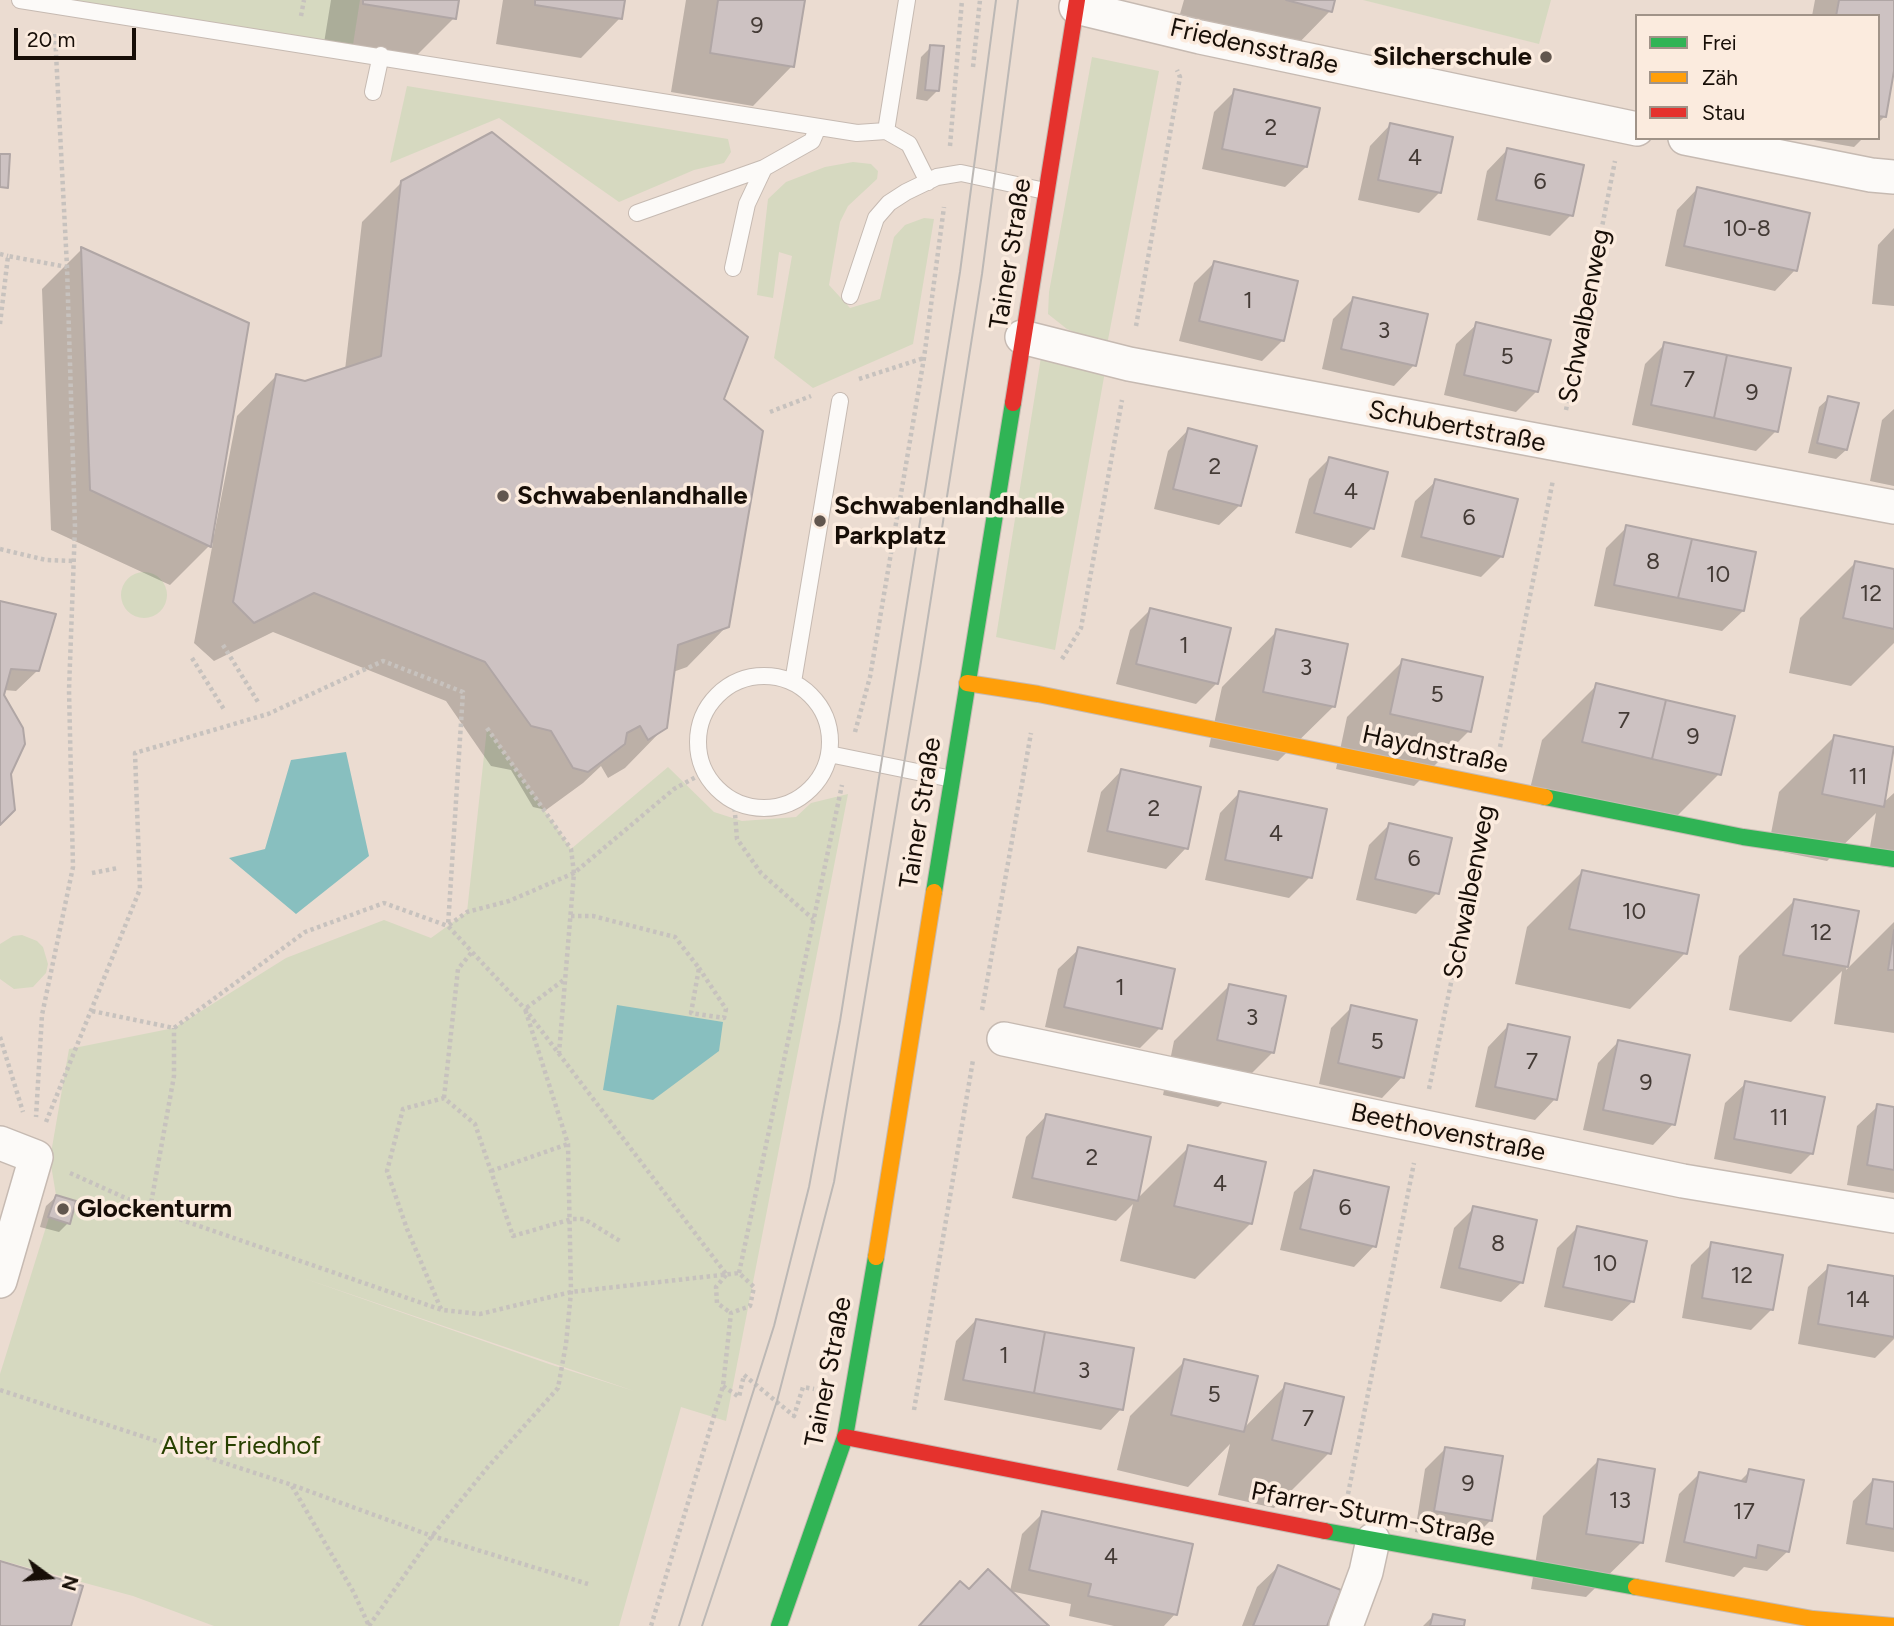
<!DOCTYPE html>
<html>
<head>
<meta charset="utf-8">
<style>
	body { margin:0 }
	#map { position:relative; width:1894px; height:1626px; overflow:hidden; background:#ebdcd1; font-family:Figtree,sans-serif }
	canvas { display:block }
	.legend { position:absolute; left:1635px; top:14px; width:245px; height:126px; box-sizing:border-box; background:#fbebde; border:2px solid #a09388; margin:0; padding:9px 12px; list-style:none; font-size:21px; color:#170e07 }
	.legend li { display:flex; align-items:center; gap:14px; height:35px }
	.legend b { width:35px; border:2px solid #a09388 }
	.north { position:absolute; left:14px; top:1542px; width:70px; height:70px; -webkit-text-stroke:5px #fbebde; paint-order:stroke; rotate:106deg; font-size:19px; font-weight:700; line-height:28px; text-align:center; color:#170e07 }
	.north::after { content:''; display:block; margin:auto; width:24px; height:32px; background:#170e07; clip-path:polygon(50% 0,100% 100%,50% 72%,0 100%) }
	.scale { position:absolute; left:14px; top:28px; width:122px; height:32px; box-sizing:border-box; border:4px solid #170e07; border-top:0; padding-left:9px; font-size:21px; line-height:24px; white-space:nowrap; color:#170e07; -webkit-text-stroke:5px #fbebde; paint-order:stroke }
</style>
</head>
<body>
<div id="map">
<canvas width="1894" height="1626"></canvas>
<ul class="legend">
<li><b style="height:9px;background:#30b455"></b>Frei</li>
<li><b style="height:9px;background:#ff9f0a"></b>Zäh</li>
<li><b style="height:9px;background:#e5322d"></b>Stau</li>
</ul>
<div class="north">N</div>
<div class="scale">20 m</div>
</div>
<script>
const c = document.querySelector('canvas').getContext('2d');
c.lineJoin = 'round';
function fillPath(path, color) {
  c.fillStyle = color;
  c.fill(path, 'evenodd');
}
function shape(rows) {
  const path = new Path2D();
  for (const r of rows) {
    if (r.length === 3) {
      path.moveTo(r[0] + r[2], r[1]);
      path.arc(r[0], r[1], r[2], 0, 2 * Math.PI);
      continue;
    }
    path.moveTo(r[0], r[1]);
    for (let i = 2; i < r.length; i += 2) path.lineTo(r[i], r[i + 1]);
  }
  return path;
}
function trace(path, color, width, dash) {
  c.strokeStyle = color;
  c.lineWidth = width;
  c.lineCap = dash ? 'butt' : 'round';
  c.setLineDash(dash || []);
  c.stroke(path);
}
function drawText(font, color, halo, rows, align = 'center') {
  c.font = font + ' Figtree,sans-serif';
  c.lineWidth = 7;
  c.setLineDash([]);
  c.textBaseline = 'middle';
  c.strokeStyle = halo;
  c.fillStyle = color;
  for (const [text, x, y, turn = 0] of rows) {
    c.save();
    c.translate(x, y);
    c.rotate((+turn || 0) * Math.PI / 180);
    c.textAlign = isNaN(turn) ? turn : align;
    if (halo) c.strokeText(text, 0, 0);
    c.fillText(text, 0, 0);
    c.restore();
  }
}
fillPath(shape([
	[19,0,360,0,352,51],
	[1363,0,1551,0,1539,44],
	[1092,57,1159,71,1107,345,1067,329,1048,314,1049,292],
	[407,86,728,139,731,152,724,163,694,170,619,202,499,118,390,163],
	[853,162,871,164,878,171,877,179,848,206,840,222,829,285,850,308,880,299,894,237,905,225,924,218,934,219,913,344,813,388,774,358,792,256,779,252,773,298,757,295,768,199,786,182,825,167],
	[1042,351,1106,366,1055,650,996,637],
	[144,595,23],
	[487,728,571,849,668,767,714,812,742,821,796,817,811,803,848,794,726,1421,681,1407,619,1626,214,1626,133,1596,0,1560,0,1374,56,1195,50,1159,69,1049,174,1028,286,958,384,920,431,938,467,912],
	[303,1278,634,1391,549,1364],
	[22,935,37,941,43,947,48,964,46,973,33,987,14,989,0,979,0,944,13,936]
]), '#d6d9c0');
fillPath(shape([
	[346,752,369,856,296,914,229,858,265,849,291,760],
	[617,1005,723,1022,719,1051,653,1100,603,1090]
]), '#88bfbf');
fillPath(shape([
	[331,0,457,0,454,18,414,58,324,43],
	[503,0,623,0,620,18,581,58,496,44],
	[686,0,803,0,792,66,753,106,671,92],
	[1184,0,1333,0,1330,11,1291,51,1178,21],
	[1815,0,1894,0,1894,61,1884,117,1878,123,1878,16,1812,16],
	[931,47,937,91,927,101,916,99,921,57],
	[1235,91,1306,167,1285,187,1202,169,1214,112],
	[1390,125,1440,192,1419,213,1358,200,1370,146],
	[1802,138,1863,138,1854,147],
	[1507,150,1571,215,1550,236,1477,220,1487,171],
	[402,182,722,400,727,626,687,667,673,672,665,727,625,768,608,778,601,766,583,783,546,810,533,807,511,770,491,766,446,701,273,632,214,661,194,643,213,542,170,585,51,530,42,289,82,249,211,534,214,535,237,416,276,376,305,383,345,370,362,222],
	[1697,189,1795,270,1775,291,1665,266,1677,210],
	[1894,228,1894,306,1872,304,1878,245],
	[1214,263,1282,341,1262,361,1179,341,1194,283],
	[1353,299,1414,365,1394,386,1322,369,1333,319],
	[1477,324,1537,391,1516,412,1444,395,1456,344],
	[1665,344,1776,431,1756,451,1632,425,1645,364],
	[1829,398,1846,450,1836,459,1808,453,1819,407],
	[1894,409,1894,486,1870,481,1882,420],
	[1188,430,1240,505,1219,525,1154,509,1168,451],
	[1329,459,1372,528,1351,548,1295,533,1309,479],
	[1436,481,1502,556,1481,577,1401,557,1415,501],
	[1627,527,1743,611,1722,631,1594,606,1606,548],
	[1855,563,1894,571,1894,643,1851,686,1789,673,1800,618],
	[0,603,37,671,16,691,4,690,10,773,0,824],
	[1150,610,1217,683,1196,704,1116,684,1130,630],
	[1277,631,1334,706,1278,761,1209,747,1222,687],
	[1403,661,1469,731,1414,786,1336,769,1347,717],
	[1597,685,1719,774,1664,829,1528,797,1542,740],
	[1834,737,1894,748,1883,803,1894,793,1894,868,1867,864,1876,813,1827,861,1768,849,1779,792],
	[1121,771,1186,848,1166,869,1087,852,1101,792],
	[1240,792,1310,877,1289,898,1205,880,1220,813],
	[1389,825,1437,893,1416,914,1356,900,1369,845],
	[1583,871,1685,953,1630,1009,1515,984,1527,927],
	[1794,901,1857,912,1846,970,1894,922,1894,1033,1834,1024,1842,971,1791,1022,1729,1010,1739,956],
	[1079,949,1160,1028,1140,1048,1045,1027,1058,969],
	[1229,986,1273,1052,1218,1107,1163,1095,1174,1041],
	[1352,1007,1402,1077,1382,1098,1319,1084,1331,1028],
	[1508,1026,1555,1099,1535,1120,1475,1107,1488,1047],
	[1618,1042,1673,1124,1653,1145,1583,1130,1598,1063],
	[1746,1083,1811,1154,1791,1174,1714,1159,1725,1103],
	[1878,1106,1894,1109,1894,1193,1847,1185,1857,1126],
	[1046,1116,1137,1199,1189,1147,1251,1223,1195,1279,1120,1261,1133,1204,1116,1221,1012,1198,1026,1137],
	[1315,1172,1374,1246,1354,1267,1280,1250,1294,1192],
	[56,1197,68,1223,59,1232,40,1227,46,1206],
	[1474,1208,1522,1282,1501,1302,1440,1288,1454,1228],
	[1577,1228,1633,1301,1612,1321,1544,1307,1557,1248],
	[1712,1244,1772,1309,1751,1330,1682,1318,1691,1265],
	[1829,1267,1894,1278,1894,1339,1875,1358,1798,1344,1808,1287],
	[976,1320,1121,1409,1101,1430,944,1400,956,1341],
	[1185,1361,1244,1428,1286,1385,1329,1453,1274,1508,1218,1495,1230,1444,1188,1487,1117,1470,1130,1416],
	[1446,1448,1490,1521,1470,1541,1415,1532,1425,1469],
	[1598,1461,1642,1542,1586,1597,1531,1589,1543,1516],
	[1750,1471,1788,1551,1767,1571,1744,1567,1734,1577,1665,1562,1679,1494,1700,1473,1739,1482],
	[1873,1480,1894,1484,1894,1552,1846,1544,1853,1501],
	[1043,1513,1175,1614,1164,1626,1114,1626,1069,1616,1071,1604,1010,1591,1022,1534],
	[1278,1567,1325,1626,1242,1626,1257,1587],
	[1433,1616,1462,1626,1423,1626]
]), '#0003');
const building = shape([
	[363,0,459,0,456,19,363,4,363,0],
	[535,0,625,0,622,19,535,5,535,0],
	[718,0,805,0,794,67,710,53,718,0],
	[1286,0,1335,0,1332,12,1286,0],
	[1839,0,1894,0,1894,71,1886,117,1878,116,1878,16,1836,16,1839,0],
	[930,45,944,46,939,91,925,90,930,45],
	[1234,89,1320,108,1307,167,1222,149,1234,89],
	[1390,123,1453,137,1441,193,1378,180,1390,123],
	[492,132,748,337,724,399,763,431,729,627,678,645,667,728,648,740,640,726,627,733,625,744,588,772,573,768,551,731,531,726,485,662,314,593,254,623,233,602,276,374,305,381,381,356,401,181,492,132],
	[1507,148,1584,165,1573,216,1496,200,1507,148],
	[0,154,10,154,8,188,0,187,0,154],
	[1697,187,1810,213,1797,271,1684,246,1697,187],
	[81,247,249,323,211,547,90,490,81,247],
	[1214,261,1298,281,1284,341,1199,321,1214,261],
	[1353,297,1428,314,1416,366,1341,349,1353,297],
	[1476,322,1551,340,1538,392,1464,375,1476,322],
	[1664,342,1727,355,1714,418,1651,405,1664,342],
	[1727,355,1791,368,1778,432,1714,418,1727,355],
	[1828,396,1859,403,1847,450,1817,443,1828,396],
	[1188,428,1257,446,1241,506,1173,489,1188,428],
	[1329,457,1388,472,1374,529,1314,513,1329,457],
	[1435,479,1518,499,1503,557,1421,537,1435,479],
	[1626,525,1692,539,1678,598,1614,585,1626,525],
	[1692,539,1756,552,1744,611,1678,598,1692,539],
	[1855,561,1894,569,1894,629,1843,618,1855,561],
	[0,601,56,614,39,671,11,669,4,695,23,728,25,744,11,774,15,810,0,825,0,601],
	[1150,608,1231,628,1218,684,1136,664,1150,608],
	[1276,629,1348,644,1335,707,1263,692,1276,629],
	[1402,659,1483,677,1471,732,1390,714,1402,659],
	[1596,683,1666,700,1652,759,1582,742,1596,683],
	[1666,700,1735,716,1721,775,1652,759,1666,700],
	[1834,735,1894,747,1884,807,1822,794,1834,735],
	[1121,769,1201,787,1188,849,1107,831,1121,769],
	[1239,791,1327,809,1312,878,1225,860,1239,791],
	[1389,823,1452,838,1439,894,1375,879,1389,823],
	[1582,870,1699,895,1687,954,1569,929,1582,870],
	[1794,899,1859,911,1848,967,1783,955,1794,899],
	[1894,930,1894,970,1888,970,1894,930],
	[1078,947,1175,969,1162,1029,1064,1007,1078,947],
	[1229,984,1286,996,1274,1053,1217,1040,1229,984],
	[1351,1005,1417,1020,1404,1078,1338,1063,1351,1005],
	[1508,1024,1570,1037,1557,1100,1495,1087,1508,1024],
	[1618,1040,1690,1055,1675,1125,1603,1110,1618,1040],
	[1745,1081,1825,1097,1813,1154,1734,1139,1745,1081],
	[1877,1104,1894,1107,1894,1170,1867,1165,1877,1104],
	[1046,1114,1151,1137,1138,1201,1032,1178,1046,1114],
	[1188,1145,1266,1162,1252,1224,1174,1206,1188,1145],
	[1314,1170,1389,1187,1376,1247,1300,1229,1314,1170],
	[56,1195,76,1201,70,1224,48,1217,56,1195],
	[1473,1206,1537,1220,1523,1283,1459,1268,1473,1206],
	[1577,1226,1647,1241,1634,1302,1563,1287,1577,1226],
	[1711,1242,1783,1255,1773,1310,1702,1298,1711,1242],
	[1828,1265,1894,1276,1894,1337,1818,1324,1828,1265],
	[976,1319,1045,1332,1034,1393,963,1380,976,1319],
	[1045,1332,1134,1348,1123,1410,1034,1393,1045,1332],
	[1184,1359,1258,1376,1244,1432,1171,1415,1184,1359],
	[1285,1383,1344,1397,1331,1454,1272,1440,1285,1383],
	[1445,1447,1503,1456,1492,1521,1434,1511,1445,1447],
	[1598,1459,1655,1469,1643,1543,1586,1534,1598,1459],
	[1749,1469,1804,1480,1789,1552,1758,1545,1756,1558,1684,1542,1699,1472,1746,1482,1749,1469],
	[1873,1479,1894,1482,1894,1529,1866,1524,1873,1479],
	[1042,1511,1193,1544,1177,1615,1088,1596,1091,1584,1029,1570,1042,1511],
	[0,1561,83,1586,71,1626,0,1626,0,1561],
	[1278,1565,1341,1590,1327,1626,1253,1626,1278,1565],
	[988,1569,1049,1626,919,1626,960,1581,969,1589,988,1569],
	[1433,1614,1465,1620,1464,1626,1430,1626,1433,1614]
]);
fillPath(building, '#cdc2c2');
trace(building, '#b0a6a5', 2);
const lane = shape([
	[20,0,857,133,886,131],
	[907,0,886,131,909,144,928,182],
	[373,92,381,55],
	[637,213,764,168],
	[733,268,747,204,764,168,812,141,818,127],
	[850,296,876,218,889,203,906,192,937,177,961,173,1045,191],
	[764,742,66],
	[793,682,840,401],
	[829,754,952,779]
]);
const street = shape([
	[1076,7,1200,37,1637,129],
	[1685,138,1871,175,1894,177],
	[1022,337,1129,364,1894,507],
	[1004,1039,1683,1181,1894,1216],
	[0,1143,36,1157,0,1281],
	[1346,1626,1366,1572,1373,1540]
]);
const fast = shape([
	[1545,797,1743,837,1894,859],
	[934,892,1013,403],
	[1325,1531,1636,1587],
	[779,1626,845,1437,876,1257]
]);
const slow = shape([
	[967,683,1038,694,1545,797],
	[876,1257,934,892],
	[1636,1587,1813,1619,1894,1626]
]);
const jam = shape([
	[1013,403,1077,0],
	[845,1437,1325,1531]
]);
trace(lane, '#c6bab2', 18);
trace(street, '#c6bab2', 36);
trace(fast, '#c6bab2', 18);
trace(slow, '#c6bab2', 18);
trace(jam, '#c6bab2', 18);
trace(shape([
	[301,16,304,0],
	[55,34,67,267],
	[973,67,980,0],
	[950,146,962,0],
	[0,254,8,256],
	[0,324,8,256,67,267,75,526,69,690,73,867,42,1015,36,1117],
	[1136,326,1180,77,1177,70],
	[859,379,924,358],
	[1566,410,1615,161],
	[770,412,811,396],
	[0,549,46,560,74,561],
	[223,645,258,702],
	[192,658,225,711],
	[1062,659,1081,628,1122,400],
	[487,728,571,849,574,873,559,1053],
	[855,732,870,677,924,358,944,207],
	[1500,747,1553,480],
	[734,801,737,839,761,873,813,919],
	[92,873,118,868],
	[571,916,593,916,675,937,699,968,691,1013,724,1018,726,1009,699,968],
	[449,925,467,912,509,901,574,873,674,789,705,772],
	[982,1010,1031,733],
	[92,1011,174,1028,305,932,384,903,448,926,525,1009,726,1274],
	[0,1037,23,1112],
	[1429,1089,1484,824],
	[444,1098,458,969,472,952],
	[46,1122,140,889,135,753,268,714,383,661,463,692,448,926],
	[491,1171,568,1144],
	[70,1173,150,1209,442,1310,480,1314,571,1292,739,1273,754,1287,750,1306,731,1313,723,1386,651,1626],
	[150,1209,174,1076,174,1028],
	[739,1273,842,785],
	[726,1275,716,1287,717,1303,731,1313],
	[441,1309,407,1229,387,1171,403,1109,444,1098,475,1124,513,1236,572,1219,584,1219,620,1241],
	[723,1386,739,1397,744,1375,794,1416,803,1387,814,1389],
	[0,1390,292,1485,432,1536,588,1584],
	[914,1410,973,1060],
	[292,1486,354,1593,369,1626],
	[1348,1494,1414,1163],
	[369,1626,432,1536,487,1468,558,1388,566,1344,571,1292,568,1144,525,1009,565,979]
]), '#c7c2be', 4.5, [3.5, 3.5]);
trace(lane, '#fcfaf8', 16);
trace(street, '#fcfaf8', 33);
trace(fast, '#30b455', 16);
trace(slow, '#ff9f0a', 16);
trace(jam, '#e5322d', 16);
trace(shape([
	[679,1626,774,1326,809,1187,840,1021,960,272,996,0],
	[702,1626,777,1401,834,1182,920,668,982,274,1018,0]
]), '#bcb8b5', 2);
for (const [x, y, r, color] of [
	[1546,57,7,"#61564e"],
	[503,496,7,"#61564e"],
	[820,521,7,"#61564e"],
	[63,1209,7,"#61564e"]
]) {
  const dot = new Path2D();
  dot.arc(x, y, r, 0, 2 * Math.PI);
  c.fillStyle = color;
  c.fill(dot);
  trace(dot, '#fbebde', 2.5);
}
drawText('23px', '#443b36', null, [
	["9",757,26],
	["2",1271,128],
	["4",1415,158],
	["6",1540,182],
	["10-8",1747,229],
	["1",1248,301],
	["3",1384,331],
	["5",1507,357],
	["7",1689,380],
	["9",1752,393],
	["2",1215,467],
	["4",1351,492],
	["6",1469,518],
	["8",1653,562],
	["10",1718,575],
	["12",1871,594],
	["1",1184,646],
	["3",1306,668],
	["5",1437,695],
	["7",1624,721],
	["9",1693,737],
	["11",1858,777],
	["2",1154,809],
	["4",1276,834],
	["6",1414,859],
	["10",1634,912],
	["12",1821,933],
	["1",1120,988],
	["3",1252,1018],
	["5",1377,1042],
	["7",1532,1062],
	["9",1646,1083],
	["11",1779,1118],
	["2",1092,1158],
	["4",1220,1184],
	["6",1345,1208],
	["8",1498,1244],
	["10",1605,1264],
	["12",1742,1276],
	["14",1858,1300],
	["1",1004,1356],
	["3",1084,1371],
	["5",1214,1395],
	["7",1308,1419],
	["9",1468,1484],
	["13",1620,1501],
	["17",1744,1512],
	["4",1111,1557]
]);
drawText('26px', '#170e07', '#fbebde', [
	["Friedensstraße",1254,47,13],
	["Tainer Straße",1011,254,-81],
	["Schwalbenweg",1585,316,-79],
	["Schubertstraße",1457,427,11],
	["Haydnstraße",1435,750,12],
	["Tainer Straße",921,813,-81],
	["Schwalbenweg",1470,892,-79],
	["Beethovenstraße",1448,1133,12],
	["Tainer Straße",829,1372,-79],
	["Pfarrer-Sturm-Straße",1373,1515,11]
]);
drawText('bold 26px', '#170e07', '#fbebde', [
	["Silcherschule",1532,57,"right"],
	["Schwabenlandhalle",517,496],
	["Schwabenlandhalle",834,506],
	["Parkplatz",834,536],
	["Glockenturm",77,1209]
], 'left');
drawText('26px', '#284000', '#fbebde', [
	["Alter Friedhof",241,1446]
]);
</script>
</body>
</html>
